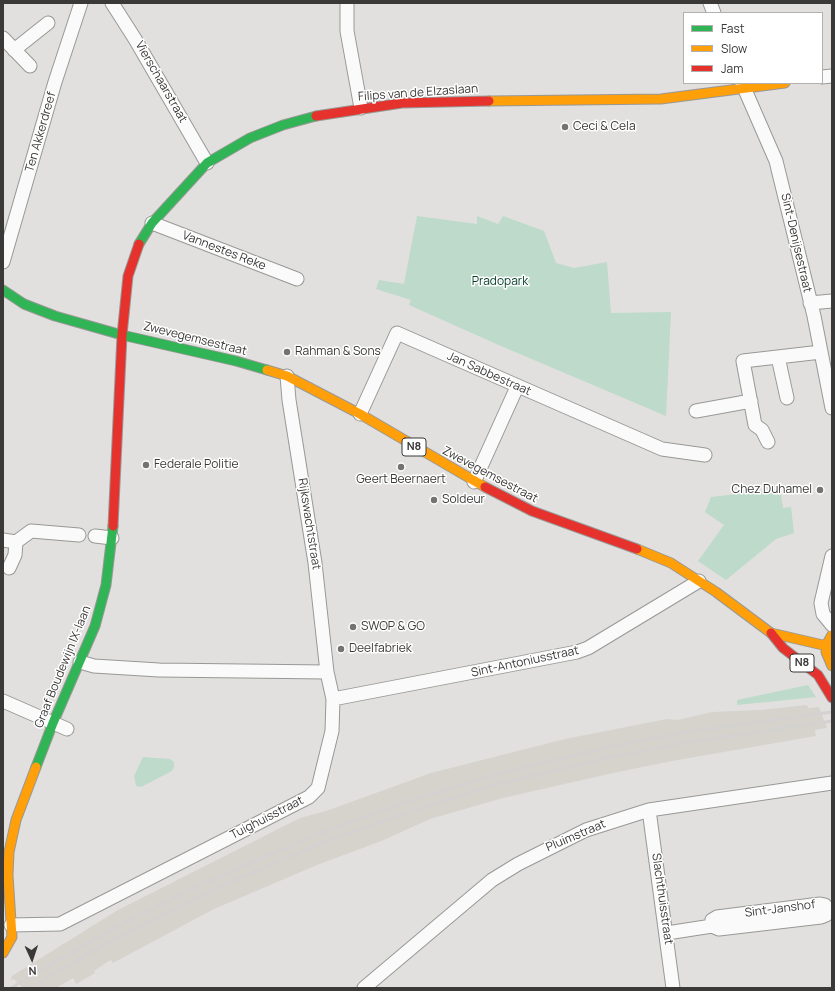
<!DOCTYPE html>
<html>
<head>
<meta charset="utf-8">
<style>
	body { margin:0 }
	#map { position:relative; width:835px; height:991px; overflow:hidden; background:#e1e0de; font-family:Manrope,sans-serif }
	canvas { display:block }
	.frame { position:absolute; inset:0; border:4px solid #3a3938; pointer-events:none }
	.legend { position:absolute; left:683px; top:12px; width:140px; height:72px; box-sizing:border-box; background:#fff; border:1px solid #b0b0af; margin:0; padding:5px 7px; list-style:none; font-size:12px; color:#3a3938 }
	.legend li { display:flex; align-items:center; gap:8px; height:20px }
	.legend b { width:20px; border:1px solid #b0b0af }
	.north { position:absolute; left:12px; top:939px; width:40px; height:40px; -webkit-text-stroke:3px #fff; paint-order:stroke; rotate:177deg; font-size:11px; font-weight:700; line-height:16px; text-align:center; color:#3a3938 }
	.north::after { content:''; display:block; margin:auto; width:14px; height:18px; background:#3a3938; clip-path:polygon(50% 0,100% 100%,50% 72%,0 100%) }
</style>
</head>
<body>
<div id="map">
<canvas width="835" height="991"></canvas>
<div class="frame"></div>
<ul class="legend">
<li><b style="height:5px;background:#30b455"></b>Fast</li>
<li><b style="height:5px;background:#ff9f0a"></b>Slow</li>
<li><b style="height:5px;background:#e5322d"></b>Jam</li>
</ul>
<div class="north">N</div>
</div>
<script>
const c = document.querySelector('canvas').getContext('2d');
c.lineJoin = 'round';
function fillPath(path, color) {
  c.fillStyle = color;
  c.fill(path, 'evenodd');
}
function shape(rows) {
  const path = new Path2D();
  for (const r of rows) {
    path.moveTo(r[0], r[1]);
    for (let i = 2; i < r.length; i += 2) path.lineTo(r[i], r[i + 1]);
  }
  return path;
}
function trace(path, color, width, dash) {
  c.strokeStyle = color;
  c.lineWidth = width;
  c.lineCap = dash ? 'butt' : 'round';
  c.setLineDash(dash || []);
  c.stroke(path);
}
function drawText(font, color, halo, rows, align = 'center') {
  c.font = font + ' Manrope,sans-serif';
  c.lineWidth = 3;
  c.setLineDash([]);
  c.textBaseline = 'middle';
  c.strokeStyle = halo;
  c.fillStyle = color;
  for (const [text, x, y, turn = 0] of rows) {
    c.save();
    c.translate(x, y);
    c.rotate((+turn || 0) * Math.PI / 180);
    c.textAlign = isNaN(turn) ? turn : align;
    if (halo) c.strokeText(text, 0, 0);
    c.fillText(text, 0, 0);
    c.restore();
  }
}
fillPath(shape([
	[807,705,808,708,819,707,827,728,815,730,816,736,672,761,613,773,503,798,430,819,384,840,317,865,214,909,113,963,111,960,106,963,94,971,95,973,76,984,73,978,56,988,23,988,14,979,11,980,12,976,118,910,300,818,326,811,431,773,565,739,667,719,678,720,712,712,760,710]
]), '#d6d3cd');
fillPath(shape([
	[417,216,477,224,477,216,498,224,503,216,544,231,556,263,574,268,607,262,611,313,671,312,666,416,501,346,409,305,411,300,376,289,379,280,404,284],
	[780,489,783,508,791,507,794,533,776,539,726,580,698,561,724,525,705,512,711,497],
	[808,685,816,697,737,705,737,700],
	[143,757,170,759,174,762,174,767,172,771,141,787,136,786,134,776]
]), '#bddaca');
const street = shape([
	[112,3,135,39,207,163],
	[347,3,347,31,361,108],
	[710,3,714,13],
	[3,38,30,66],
	[14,50,48,23],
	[822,77,832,76],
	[742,83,776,161,814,316,832,408],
	[152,223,297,279],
	[3,262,55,82,81,3],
	[810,303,832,301],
	[778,357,787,398],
	[696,411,751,401],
	[360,414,397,333,662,449,705,455],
	[768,442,762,430,755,425,743,361,821,352],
	[474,482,517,387],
	[95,536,112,538],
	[3,540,16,542,31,531,79,535],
	[832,556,821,603,823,614,832,625],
	[9,568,15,555,16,542],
	[80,662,94,666,159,670,327,672],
	[333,699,577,652,588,648,699,581],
	[3,701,67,729],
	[649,810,673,988],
	[11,925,60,924,309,797,318,788,332,731,333,699,327,672,315,563,289,400,287,376],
	[667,933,712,926,719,929,821,917,826,915,827,909,825,905,820,904,717,917,712,920,712,926],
	[364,988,492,880,518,864,586,830,649,810,832,783]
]);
const fast = shape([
	[139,244,152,223,207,163,250,138,283,125,316,116],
	[3,290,24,304,55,316,122,335,236,361,267,370],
	[36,767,53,723,95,626,106,585,113,526]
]);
const slow = shape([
	[489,101,661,99,785,83],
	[267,370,287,376,360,414,485,487],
	[637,549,671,563,716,592,771,633,827,646],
	[832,635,828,642,826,652,832,666],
	[3,953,12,937,8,875,9,852,16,820,36,767]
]);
const jam = shape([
	[316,116,402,103,489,101],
	[485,487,532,511,637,549],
	[113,526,122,335,128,276,139,244],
	[771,633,783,648,818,675,832,698]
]);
trace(street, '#989896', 15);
trace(fast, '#989896', 11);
trace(slow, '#989896', 11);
trace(jam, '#989896', 11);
trace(street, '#fafafa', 13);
trace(fast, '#30b455', 9);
trace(slow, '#ff9f0a', 9);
trace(jam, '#e5322d', 9);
trace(shape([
	[11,988,98,937,200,885,318,834,409,801,505,772,622,744,686,732,832,712],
	[29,988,116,938,224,885,319,844,412,811,487,787,606,758,690,742,832,721]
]), '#d3d2d1', 3);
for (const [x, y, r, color] of [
	[565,127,4,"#747372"],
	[287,352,4,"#747372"],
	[146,465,4,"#747372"],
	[401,467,4,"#747372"],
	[820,490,4,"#747372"],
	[434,500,4,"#747372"],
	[353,627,4,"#747372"],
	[341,649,4,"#747372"]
]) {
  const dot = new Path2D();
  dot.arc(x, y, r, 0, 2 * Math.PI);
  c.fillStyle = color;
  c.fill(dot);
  trace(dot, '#fff', 1.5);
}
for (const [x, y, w] of [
	[414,447,24],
	[802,663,24]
]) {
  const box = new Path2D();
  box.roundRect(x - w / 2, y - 9, w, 18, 3);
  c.fillStyle = '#fff';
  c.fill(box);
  trace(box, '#3a3938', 1);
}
drawText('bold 11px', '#3a3938', null, [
	["N8",414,447],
	["N8",802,663]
]);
drawText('12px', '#3a3938', '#fff', [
	["Vierschaarstraat",161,82,60],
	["Filips van de Elzaslaan",418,93,-4],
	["Ten Akkerdreef",41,132,-74],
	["Sint-Denijsestraat",796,243,77],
	["Vannestes Reke",224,251,21],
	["Zwevegemsestraat",195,339,14],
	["Jan Sabbestraat",489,374,24],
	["Zwevegemsestraat",490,475,28],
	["Rijkswachtstraat",309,524,81],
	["Sint-Antoniusstraat",525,662,-12],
	["Graaf Boudewijn IX-laan",63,667,-68],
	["Tuighuisstraat",267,818,-27],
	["Pluimstraat",576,836,-23],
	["Slachthuisstraat",662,899,82],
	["Sint-Janshof",780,909,-7]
]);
drawText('12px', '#3a3938', '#fff', [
	["Ceci & Cela",573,127],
	["Rahman & Sons",295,352],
	["Federale Politie",154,465],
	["Geert Beernaert",401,480,"center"],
	["Chez Duhamel",812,490,"right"],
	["Soldeur",442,500],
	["SWOP & GO",361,627],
	["Deelfabriek",349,649]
], 'left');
drawText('12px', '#003b25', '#fff', [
	["Pradopark",500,282]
]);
</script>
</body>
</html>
